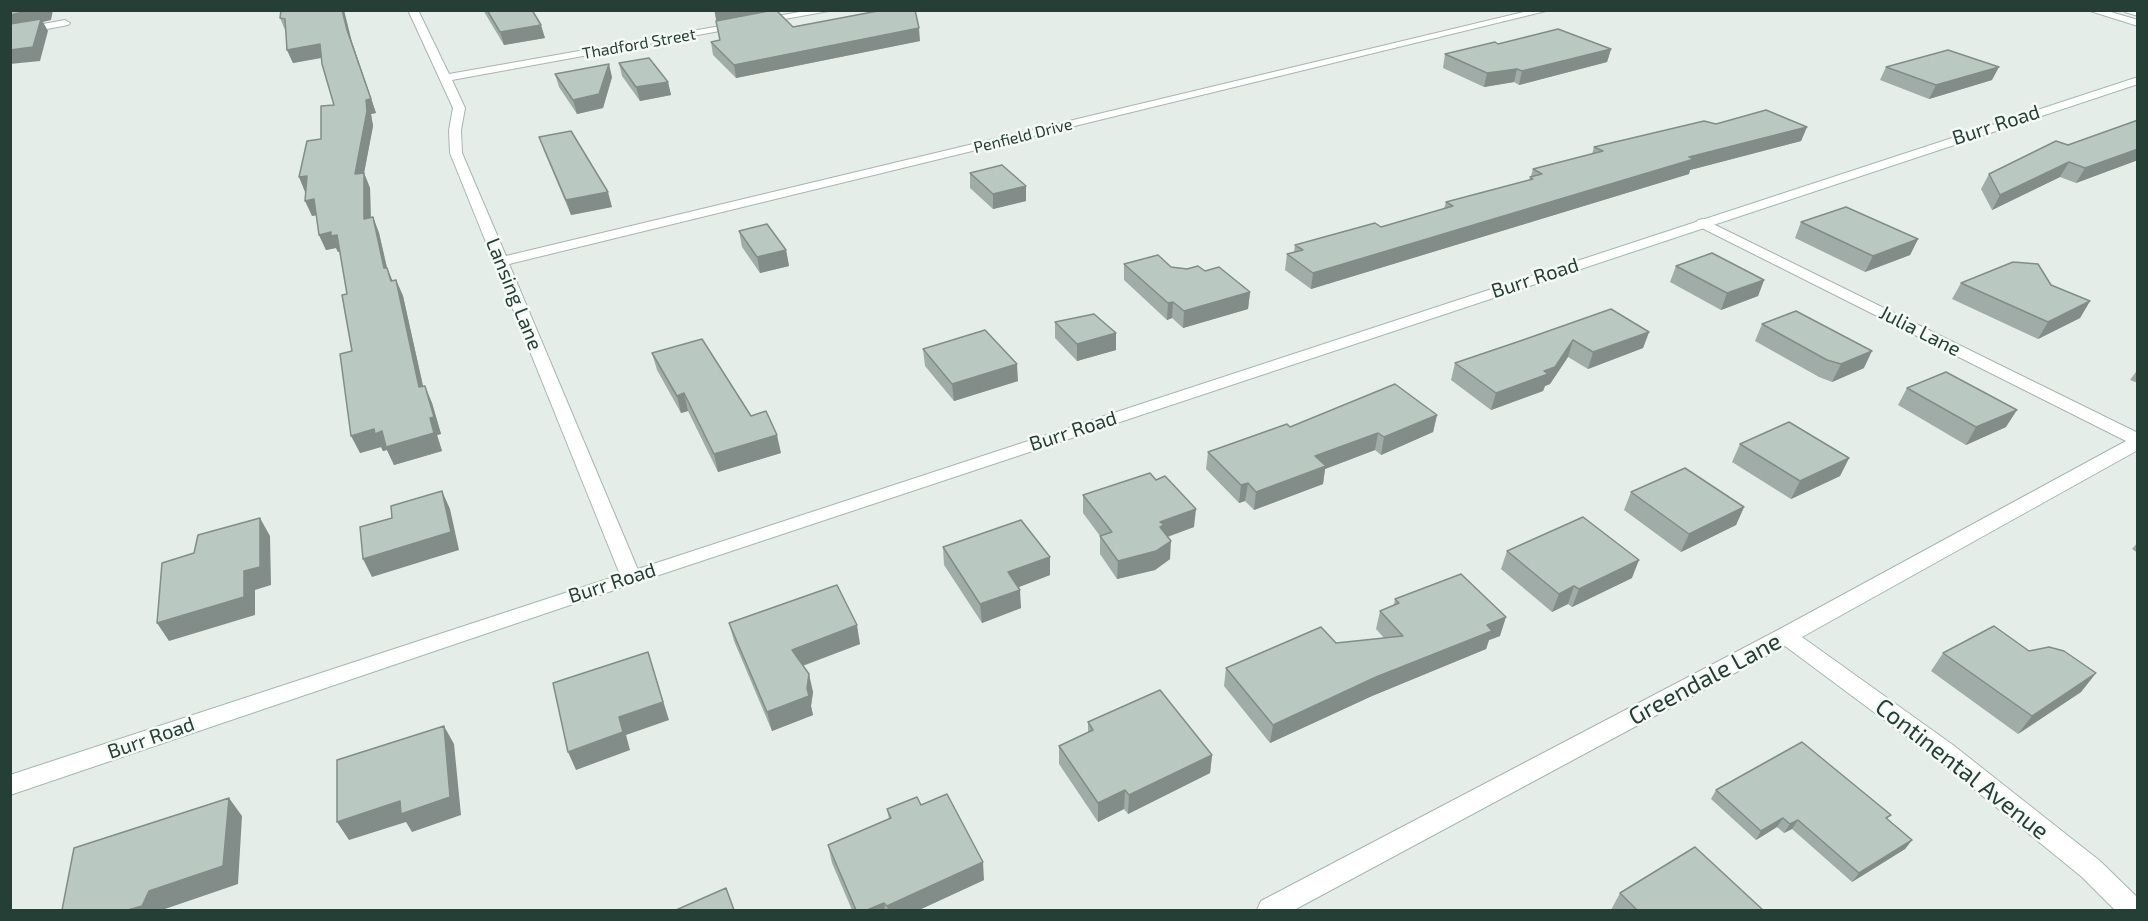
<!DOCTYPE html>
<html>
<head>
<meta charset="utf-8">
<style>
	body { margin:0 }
	#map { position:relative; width:2148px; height:921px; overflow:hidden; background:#e5ede9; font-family:"Exo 2",sans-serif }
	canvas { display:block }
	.frame { position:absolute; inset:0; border:12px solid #253f36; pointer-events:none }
</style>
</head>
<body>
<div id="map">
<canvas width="2148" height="921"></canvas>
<div class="frame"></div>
</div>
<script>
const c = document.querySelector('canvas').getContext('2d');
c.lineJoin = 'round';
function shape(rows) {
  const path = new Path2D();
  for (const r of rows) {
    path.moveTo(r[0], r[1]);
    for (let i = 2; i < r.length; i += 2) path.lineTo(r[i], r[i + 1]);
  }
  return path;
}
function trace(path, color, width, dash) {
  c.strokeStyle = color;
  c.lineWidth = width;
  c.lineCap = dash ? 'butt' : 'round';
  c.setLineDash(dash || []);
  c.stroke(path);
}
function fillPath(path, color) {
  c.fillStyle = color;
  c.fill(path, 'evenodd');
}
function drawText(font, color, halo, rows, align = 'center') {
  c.font = font + ' "Exo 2",sans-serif';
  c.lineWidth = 5;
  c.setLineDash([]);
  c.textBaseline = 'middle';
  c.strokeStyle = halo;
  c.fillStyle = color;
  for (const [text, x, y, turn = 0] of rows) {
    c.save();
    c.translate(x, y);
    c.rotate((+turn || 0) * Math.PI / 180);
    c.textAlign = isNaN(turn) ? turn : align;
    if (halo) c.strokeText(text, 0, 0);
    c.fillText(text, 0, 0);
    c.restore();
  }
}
const street = shape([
	[408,10,418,10,449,74,811,10,834,10,452,80,465,108,461,130,462,153,506,256,1532,10,1550,10,509,264,641,577,638,582,631,584,624,582,621,577,450,153,449,130,453,108,408,10],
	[2087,10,2104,10,2138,20,2138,26,2087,10],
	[65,20,70,23,68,25,10,36,10,30,65,20],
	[1703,219,2138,433,2138,450,1802,637,1953,745,2100,861,2138,898,2138,910,2115,910,2082,877,1937,759,1785,646,1294,910,1257,910,1261,901,1778,630,2126,441,1698,226,1696,223,1698,220,1703,219]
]);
const secondary = shape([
	[2124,10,2138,10,2138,16,2125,12,2124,10],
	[2138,77,2138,84,638,582,10,795,10,775,2138,77]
]);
trace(street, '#a8b5b0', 2);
trace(secondary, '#a3b9b0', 2);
fillPath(street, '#fff');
fillPath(secondary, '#fff');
fillPath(shape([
	[483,10,532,10,545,38,504,45],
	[714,10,769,11,793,27,920,41,736,78,713,55,711,42,720,40],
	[280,18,352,42,376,113,371,114,373,126,364,173,370,188,371,218,373,217,379,233,387,268,392,281,396,280,403,296,423,386,432,403,441,434,437,435,442,451,394,465,387,450,383,451,381,447,360,453,347,294,340,252,338,252,336,248,326,250,319,235,317,215,312,216,306,192,299,177,321,139,334,105,322,58,293,63,287,50,286,31,285,30],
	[1498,44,1611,49,1607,62,1519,85,1514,82,1484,87,1443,68,1445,54],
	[619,63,668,82,671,95,640,101,622,76],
	[1886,67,1992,80,1929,99,1880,80],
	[555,74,612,77,603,108,577,114,559,87],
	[2138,120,2138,160,2076,183,2060,177,1992,210,1981,189,1989,174],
	[1716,124,1807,127,1801,141,1690,170,1689,174,1311,289,1285,270,1287,254,1294,252,1295,245,1381,227,1444,209,1446,202,1529,180,1530,177,1531,176,1533,169,1592,154,1594,147],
	[539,137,612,207,571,215,544,151],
	[970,173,1026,201,993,209,970,188],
	[1801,222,1918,239,1910,255,1865,272,1795,238],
	[739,231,786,250,789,266,760,273,742,247],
	[1124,264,1171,267,1205,271,1250,292,1248,309,1183,328,1172,318,1167,320,1124,280],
	[1676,266,1764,280,1758,296,1721,310,1670,282],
	[1961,283,2051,285,2090,301,2080,318,2038,339,1952,299],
	[1055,322,1116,350,1077,361,1055,338],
	[1762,324,1864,368,1832,382,1819,377,1755,341],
	[1649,332,1643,348,1588,369,1568,357,1550,384,1545,386,1543,391,1491,410,1451,380,1455,363,1520,341],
	[923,349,1018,381,954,401,925,366],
	[652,353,751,416,781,453,718,472,688,411,681,413,657,370],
	[2138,369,2138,383,2130,380],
	[1907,388,2006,427,1966,445,1898,405],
	[1437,415,1433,432,1381,455,1375,450,1325,469,1323,484,1254,510,1245,501,1239,503,1206,469,1208,452,1290,427],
	[1740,444,1849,458,1840,476,1791,499,1732,462],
	[1631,492,1744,507,1736,525,1681,552,1624,510],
	[1083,495,1194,527,1168,537,1170,559,1155,570,1117,579,1100,554,1100,536,1083,513],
	[2138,542,2138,553,2132,549],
	[943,547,1050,575,1018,587,1021,608,982,623,944,565],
	[1507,551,1632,578,1572,607,1568,604,1552,612,1501,569],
	[1395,599,1500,636,1489,640,1486,649,1372,696,1270,743,1224,686,1226,668,1336,643,1384,638,1376,629,1380,611,1394,605],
	[729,623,860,644,803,666,813,692,811,706,813,715,772,731,734,641],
	[2029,651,2096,673,2081,692,2018,734,1931,671,1943,653],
	[1088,722,1212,755,1210,773,1128,814,1124,809,1098,822,1059,764,1059,746,1088,733],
	[1716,790,1888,820,1912,840,1905,849,1852,882,1792,829,1784,833,1777,827,1756,840,1711,799],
	[921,805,984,880,919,910,852,910,832,863,828,845,889,819,887,809],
	[1620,893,1763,910,1611,910]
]), '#a0aca7');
fillPath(shape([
	[32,10,53,10,51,20,43,22,48,31,40,61,10,64,10,15],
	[342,10,344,10,352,42,376,113,371,114,373,126,361,189,355,174,347,30],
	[722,10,769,10,770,14,717,24,715,12],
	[541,25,545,38,504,45,500,32],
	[919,28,920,41,736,78,734,65],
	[320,44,325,57,293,63,287,50],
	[1611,49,1607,62,1519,85,1522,71],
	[609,64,612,77,603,108,577,114,573,100],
	[1999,67,1992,80,1929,99,1936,85],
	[1517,69,1514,82,1484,87,1487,73],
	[668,82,671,95,640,101,636,87],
	[1807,127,1801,141,1690,170,1689,174,1311,289,1313,273,1689,157],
	[2138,149,2138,160,2076,183,2085,168],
	[2069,162,2060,177,1992,210,2000,195],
	[364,173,370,188,371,235,364,219],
	[307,176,314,191,305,192,299,177],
	[1026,186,1026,201,993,209,993,194],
	[608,192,612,207,571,215,566,200],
	[314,199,321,214,312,216,305,201],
	[373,217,379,233,387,268,394,284,397,298,384,268],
	[331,232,337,235,344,251,338,252,336,248,326,250,319,235],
	[1918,239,1910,255,1865,272,1873,256],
	[786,250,789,266,760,273,757,257],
	[396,280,403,296,427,404,419,387],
	[1764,280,1758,296,1721,310,1727,293],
	[1250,292,1248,309,1183,328,1184,311],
	[2090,301,2080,318,2038,339,2048,322],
	[1173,302,1172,318,1167,320,1168,303],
	[1649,332,1643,348,1588,369,1593,352],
	[1116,333,1116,350,1077,361,1077,344],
	[1573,340,1568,357,1550,384,1545,386,1543,391,1491,410,1496,393,1544,371],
	[1872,351,1864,368,1832,382,1841,364],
	[1017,364,1018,381,954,401,952,384],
	[425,386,432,403,441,434,437,435,442,451,394,465,387,450,383,451,381,447,360,453,351,436,374,429,430,418],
	[684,393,688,411,681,413,677,396],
	[2017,410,2006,427,1966,445,1976,427],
	[1437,415,1433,432,1381,455,1384,437],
	[1378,433,1375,450,1325,469,1323,484,1254,510,1256,492,1315,456],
	[777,435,781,453,718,472,714,454],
	[1849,458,1840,476,1791,499,1800,481],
	[1248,483,1245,501,1239,503,1241,485],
	[442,491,450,509,459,550,372,577,363,559],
	[1744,507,1736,525,1681,552,1689,534],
	[1196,509,1194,527,1163,538,1163,543,1160,522],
	[260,518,270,536,271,585,255,590,255,615,169,641,157,623,244,571],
	[1171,541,1170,559,1155,570,1117,579,1118,561],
	[1050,557,1050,575,1009,591,1008,572],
	[1639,560,1632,578,1572,607,1579,589],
	[1574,586,1568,604,1552,612,1559,594],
	[1020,590,1021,608,982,623,980,604],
	[1506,617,1500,636,1489,640,1486,649,1372,696,1270,743,1273,725,1487,625],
	[857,625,860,644,796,668,792,650],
	[648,652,669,720,626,735,630,750,576,770,568,752,619,717],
	[2096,673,2081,692,2018,734,2032,716],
	[809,674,813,692,811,706,813,715,772,731,767,712,807,688],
	[444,726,454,744,461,815,412,832,406,822,349,840,337,822],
	[1212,755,1210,773,1128,814,1129,795],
	[1125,790,1124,809,1098,822,1098,803],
	[229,798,242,816,238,884,165,909,164,910,128,910,149,891],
	[1783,818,1777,827,1756,840,1761,831],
	[1798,820,1792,829,1784,833,1790,824],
	[1912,840,1905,849,1852,882,1859,873],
	[983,862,984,880,919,910,888,910,887,906],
	[884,903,885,910,867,910]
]), '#828c88');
const building = shape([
	[10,10,32,10,10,15,10,10],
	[281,10,342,10,347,30,371,99,366,100,367,111,355,174,364,173,364,219,373,217,384,268,387,268,391,281,396,280,419,387,425,386,434,417,430,418,434,433,386,447,382,431,375,434,374,429,351,436,340,354,352,351,342,295,347,294,337,235,331,236,331,232,319,235,314,199,305,201,307,176,299,177,307,141,321,139,321,106,334,105,322,64,320,44,287,50,285,19,280,18,281,10],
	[487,10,532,10,541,25,500,32,487,10],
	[774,10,776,10,793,27,883,10,915,10,919,28,734,65,711,42,720,40,716,21,774,10],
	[41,19,33,47,10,50,10,24,41,19],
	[1558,29,1611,49,1522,71,1517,69,1487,73,1445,54,1495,42,1498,44,1558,29],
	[1948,50,1999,67,1936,85,1886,67,1948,50],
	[649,58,668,82,636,87,619,63,649,58],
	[609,64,599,94,573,100,555,74,609,64],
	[1766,110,1807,127,1689,157,1694,159,1313,273,1287,254,1303,250,1295,245,1375,223,1381,227,1453,206,1446,202,1533,179,1530,177,1542,174,1533,169,1603,151,1594,147,1704,121,1716,124,1766,110],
	[2138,120,2138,149,2085,168,2069,162,2000,195,1989,174,2056,141,2068,145,2138,120],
	[571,131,608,192,566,200,539,137,571,131],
	[1002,165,1026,186,993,194,970,173,1002,165],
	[1846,207,1918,239,1873,256,1801,222,1846,207],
	[767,224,786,250,757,257,739,231,767,224],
	[1712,253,1764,280,1727,293,1676,266,1712,253],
	[1158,255,1171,267,1187,269,1198,266,1205,271,1219,267,1250,292,1184,311,1173,302,1168,303,1124,264,1158,255],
	[2013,262,2038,264,2051,285,2090,301,2048,322,1961,283,2013,262],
	[1611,309,1649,332,1593,352,1573,340,1555,367,1544,371,1548,374,1496,393,1455,363,1520,341,1611,309],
	[1796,311,1872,351,1841,364,1827,360,1762,324,1796,311],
	[1094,314,1116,333,1077,344,1055,322,1094,314],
	[985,330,1017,364,952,384,923,349,985,330],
	[702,339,751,416,766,411,777,435,714,454,684,393,677,396,652,353,702,339],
	[1946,372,2017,410,1976,427,1907,388,1946,372],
	[1395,384,1437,415,1384,437,1378,433,1315,456,1326,466,1256,492,1248,483,1241,485,1208,452,1287,424,1290,427,1395,384],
	[1789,422,1849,458,1800,481,1740,444,1789,422],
	[1685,468,1744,507,1689,534,1631,492,1685,468],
	[1150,473,1156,480,1165,476,1196,509,1160,522,1164,525,1160,527,1171,541,1156,551,1118,561,1100,536,1112,532,1083,495,1150,473],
	[442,491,451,532,363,559,360,527,392,518,391,506,442,491],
	[1583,517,1639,560,1579,589,1574,586,1559,594,1507,551,1583,517],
	[260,518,260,567,244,571,244,597,157,623,162,563,194,553,198,535,260,518],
	[1021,520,1050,557,1008,572,1020,590,980,604,943,547,1021,520],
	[1461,574,1506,617,1487,625,1492,631,1376,677,1273,725,1226,668,1321,627,1336,643,1403,636,1380,611,1399,603,1395,599,1461,574],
	[837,585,857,625,792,650,809,674,807,688,809,696,767,712,729,623,837,585],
	[1994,626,2029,651,2049,647,2064,651,2096,673,2032,716,1943,653,1994,626],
	[648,652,663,702,619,717,623,732,568,752,553,683,648,652],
	[1160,690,1212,755,1129,795,1125,790,1098,803,1059,746,1093,730,1088,722,1160,690],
	[444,726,450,797,401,814,400,801,337,822,337,760,444,726],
	[1802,742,1891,815,1886,818,1912,840,1859,873,1798,820,1790,824,1783,818,1761,831,1716,790,1802,742],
	[947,794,983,862,887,906,884,903,867,910,856,910,828,845,891,818,887,809,917,797,921,805,947,794],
	[229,798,223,866,149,891,142,906,128,910,62,910,74,848,229,798],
	[1695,847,1763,910,1637,910,1620,893,1695,847],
	[726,888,734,910,676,910,726,888]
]);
fillPath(building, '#bac8c2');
trace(building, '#828c88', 1.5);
drawText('16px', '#253f36', '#f5faf7', [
	["Thadford Street",639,44,-10],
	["Penfield Drive",1023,136,-14]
]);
drawText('20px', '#253f36', '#f5faf7', [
	["Burr Road",1996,125,-18],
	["Burr Road",1535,278,-18],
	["Lansing Lane",514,294,68],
	["Julia Lane",1920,331,27],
	["Burr Road",1073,431,-18],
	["Burr Road",612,583,-18],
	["Burr Road",151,738,-19]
]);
drawText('24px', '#253f36', '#f5faf7', [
	["Greendale Lane",1705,679,-28],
	["Continental Avenue",1962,769,38]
]);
</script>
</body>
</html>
